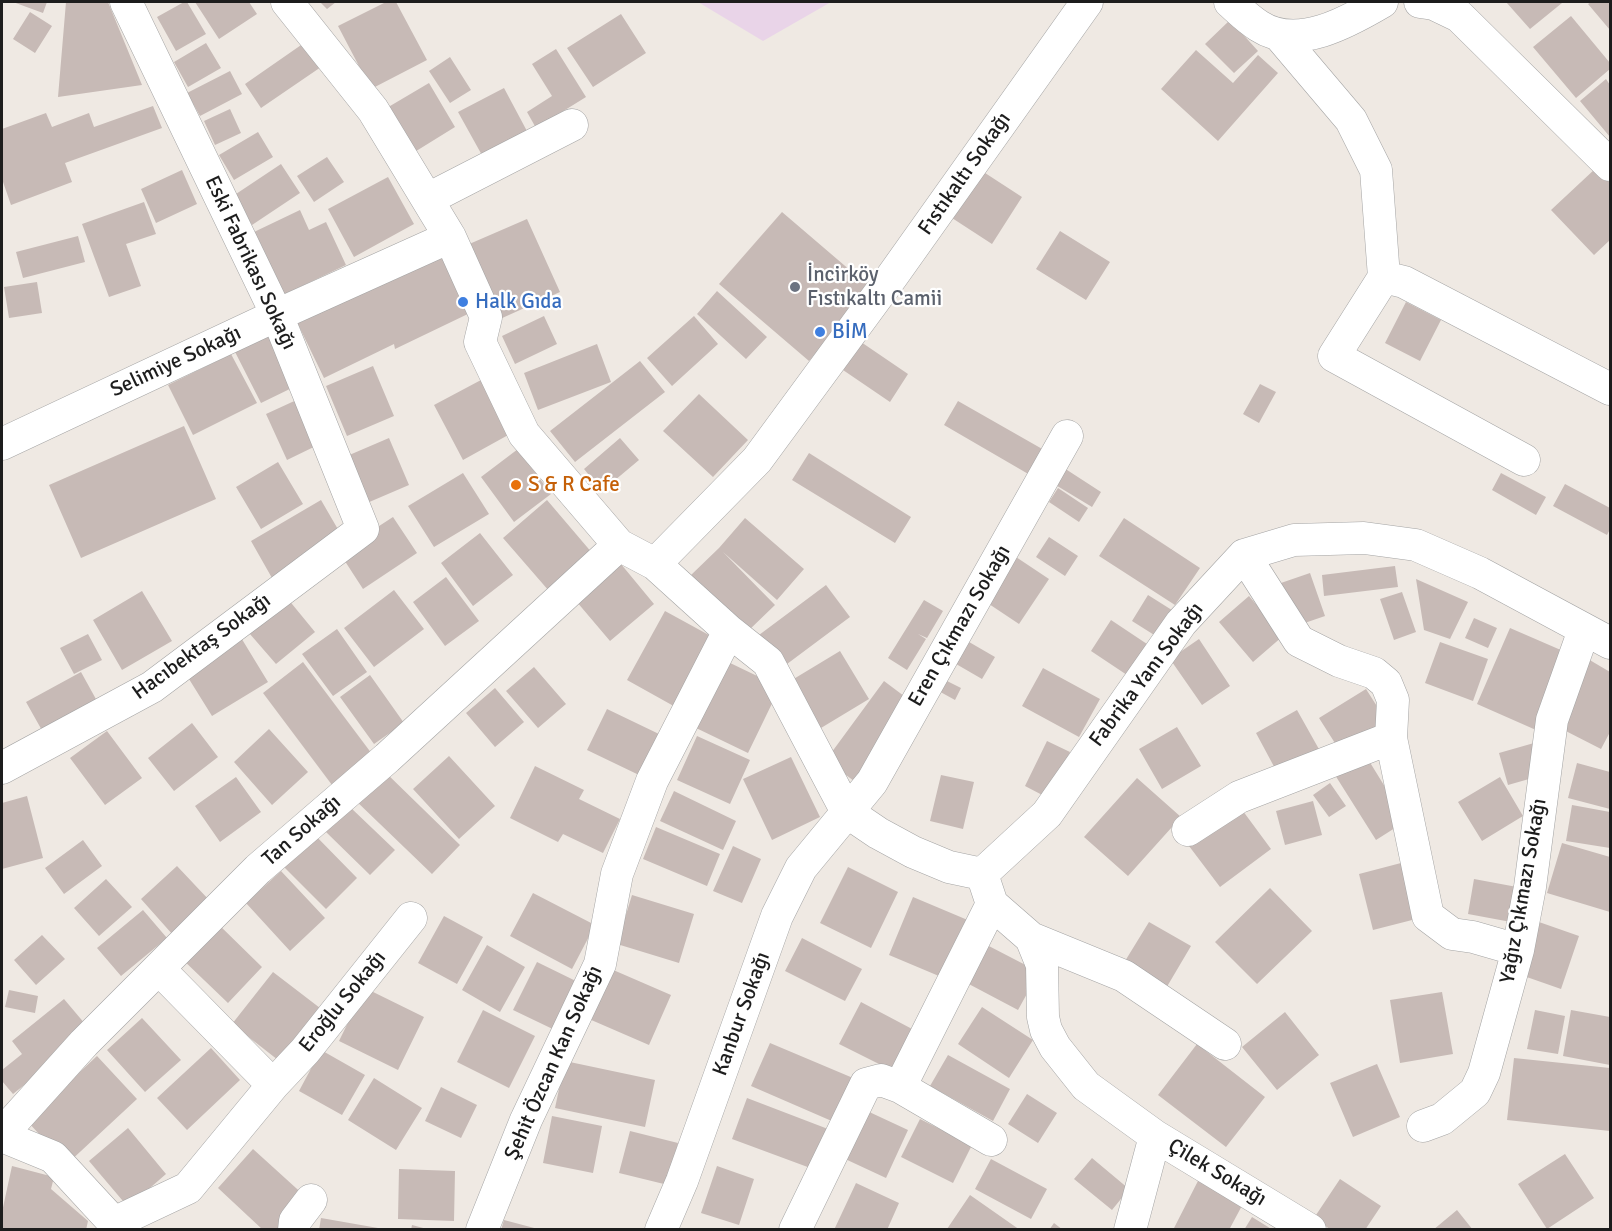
<!DOCTYPE html>
<meta charset="utf-8">
<style>
body{margin:0}
#map{position:relative;width:1612px;height:1231px;overflow:hidden;background:#efe9e3;font-family:Signika,sans-serif}
canvas{display:block}
.frame{position:absolute;inset:0;border:3px solid #1d1d1d;pointer-events:none}
</style>
<div id="map">
<canvas width="1612" height="1231"></canvas>
<div class="frame"></div>
</div>
<script>
const ctx = document.querySelector('canvas').getContext('2d');
ctx.lineJoin = 'round';
function fill(path, color) { ctx.fillStyle = color; ctx.fill(path, 'evenodd'); }
function trace(path, color, width, dash) { ctx.strokeStyle = color; ctx.lineWidth = width; ctx.lineCap = dash ? 'butt' : 'round'; ctx.setLineDash(dash || []); ctx.stroke(path); }
function drawText(font, color, halo, rows, align = 'center') {
  ctx.font = font + ' Signika,sans-serif'; ctx.lineWidth = 4.5; ctx.setLineDash([]); ctx.textBaseline = 'middle'; ctx.strokeStyle = halo; ctx.fillStyle = color; for (const [text, x, y, turn = 0] of rows) {
    ctx.save(); ctx.translate(x, y); ctx.rotate((+turn || 0) * Math.PI / 180); ctx.textAlign = isNaN(turn) ? turn : align; if (halo) ctx.strokeText(text, 0, 0); ctx.fillText(text, 0, 0); ctx.restore();
  }
}
const industrial = new Path2D(`
 M698,2H831L763,41Z`);
const building = new Path2D(`
 M13,2H47L43,13Z
 M66,2H108L142,85L58,97Z
 M184,2H187L206,34L176,51L157,17Z
 M195,2H249L257,14L219,39Z
 M320,2H336L327,9Z
 M386,2H396L427,60L371,89L338,26Z
 M1506,2H1561L1562,3L1530,29Z
 M1591,2H1610V30L1588,4Z
 M30,12L52,26L35,53L13,39Z
 M621,14L646,53L593,87L567,48Z
 M1571,16L1610,63V69L1576,98L1533,47Z
 M1230,20L1258,51L1234,73L1205,44Z
 M206,43L221,68L188,87L174,62Z
 M304,43L321,67L261,108L245,84Z
 M556,49L586,97L536,128L527,112L552,96L532,64Z
 M1196,50L1233,83L1258,55L1278,73L1218,141L1161,89Z
 M450,57L471,90L450,103L429,71Z
 M230,71L242,94L200,116L187,93Z
 M1606,79L1610,85V137L1580,101Z
 M429,83L455,127L413,153L385,109Z
 M504,88L528,133L483,157L458,112Z
 M153,106L162,128L65,163L72,182L11,205L2,179V129L46,113L52,127L89,113L94,127Z
 M230,109L241,133L215,145L204,121Z
 M258,132L273,157L234,180L219,155Z
 M327,157L344,182L314,202L297,176Z
 M281,164L300,193L252,225L233,196Z
 M1596,168L1610,183V240L1594,255L1551,210Z
 M182,170L197,204L156,223L141,189Z
 M982,171L1022,197L992,244L952,218Z
 M388,177L414,224L354,257L328,209Z
 M144,202L156,234L126,244L141,286L109,297L82,224Z
 M300,210L309,230L326,222L346,265L283,295L254,232Z
 M782,212L872,289L809,361L719,284Z
 M527,219L560,292L500,319L467,245Z
 M1060,231L1110,262L1086,300L1036,269Z
 M78,236L85,262L23,278L16,252Z
 M441,248L472,312L395,349L394,344L324,378L295,318Z
 M37,282L42,313L9,318L4,287Z
 M717,291L767,337L746,359L697,314Z
 M1406,302L1441,320L1420,361L1385,343Z
 M544,316L557,344L515,364L502,336Z
 M694,316L718,344L672,386L647,358Z
 M271,327L300,384L261,403L232,346Z
 M861,342L908,374L890,402L843,370Z
 M597,344L611,382L538,410L524,373Z
 M231,354L257,403L193,435L168,385Z
 M640,361L665,392L575,462L550,431Z
 M373,366L394,416L347,436L326,386Z
 M481,380L510,434L463,460L434,405Z
 M1260,384L1276,392L1259,423L1243,414Z
 M699,394L748,440L713,477L663,431Z
 M303,397L324,442L287,460L266,414Z
 M958,401L1044,450L1030,475L944,425Z
 M184,426L216,499L81,558L49,485Z
 M389,438L409,485L367,503L347,456Z
 M620,438L639,460L602,491L584,469Z
 M518,449L551,494L514,522L481,477Z
 M809,453L911,517L895,543L792,480Z
 M278,462L303,504L261,529L236,487Z
 M1064,468L1101,492L1092,507L1054,484Z
 M463,473L489,514L434,547L408,506Z
 M1501,473L1546,497L1536,515L1492,490Z
 M1565,484L1610,508V529L1607,535L1553,506Z
 M1058,488L1088,508L1079,522L1049,502Z
 M321,500L343,538L272,578L251,541Z
 M547,500L593,554L549,591L503,538Z
 M393,517L417,553L363,589L339,552Z
 M745,518L804,569L777,600L723,552L775,605L747,632L691,575L719,548Z
 M1124,518L1200,568L1175,605L1099,556Z
 M480,533L513,575L473,606L441,563Z
 M1049,537L1078,556L1065,576L1036,557Z
 M1013,555L1049,579L1019,624L983,600Z
 M616,558L654,604L610,641L571,595Z
 M1395,566L1398,587L1324,596L1322,575Z
 M1310,573L1325,616L1293,627L1278,584Z
 M446,577L479,621L445,646L413,602Z
 M1416,579L1468,602L1450,639L1424,630Z
 M826,585L850,617L783,667L759,635Z
 M394,590L424,629L374,667L344,628Z
 M142,591L172,641L122,670L93,620Z
 M1402,592L1416,632L1394,640L1380,599Z
 M283,593L315,632L276,664L243,626Z
 M1148,595L1175,612L1159,638L1132,621Z
 M1249,596L1283,636L1253,662L1219,622Z
 M924,600L943,611L927,638L918,634L926,639L907,670L888,658Z
 M665,611L718,640L679,709L627,680Z
 M1474,618L1497,628L1488,648L1465,638Z
 M1111,620L1147,644L1127,675L1091,651Z
 M1510,628L1570,654L1536,730L1477,704Z
 M337,629L367,672L333,696L302,654Z
 M88,634L102,660L74,674L60,648Z
 M957,635L995,657L982,679L944,657Z
 M240,636L268,682L212,716L184,671Z
 M1199,639L1230,686L1202,705L1170,659Z
 M1440,642L1488,659L1473,701L1425,683Z
 M840,651L869,699L816,731L787,683Z
 M1588,659L1610,672V732L1601,749L1556,726Z
 M726,661L780,687L748,753L694,727Z
 M303,662L372,754L332,785L263,693Z
 M534,667L566,704L538,728L506,691Z
 M1043,668L1100,699L1079,737L1022,706Z
 M81,672L102,710L48,741L26,702Z
 M370,675L404,723L374,744L340,697Z
 M941,678L961,688L955,700L935,689Z
 M884,681L912,702L854,781L826,760Z
 M495,688L524,722L495,747L466,713Z
 M1366,689L1387,722L1340,751L1319,718Z
 M607,709L659,734L639,775L587,750Z
 M1297,710L1320,751L1278,774L1256,733Z
 M192,723L218,757L174,791L148,758Z
 M1177,727L1201,766L1162,789L1139,749Z
 M269,729L308,772L272,805L234,762Z
 M107,731L142,778L105,805L70,758Z
 M697,736L750,760L730,804L677,780Z
 M1047,741L1070,752L1048,798L1025,786Z
 M1534,743L1543,775L1508,785L1499,753Z
 M449,756L495,806L459,839L413,789Z
 M1366,756L1406,821L1376,840L1335,775Z
 M791,757L820,817L772,840L743,779Z
 M1577,763L1610,772V809L1568,798Z
 M535,766L584,790L579,799L620,819L603,853L563,834L558,842L510,818Z
 M382,769L460,845L432,874L353,798Z
 M941,775L974,782L963,829L930,821Z
 M236,777L261,812L220,842L195,806Z
 M1500,777L1523,816L1482,841L1458,802Z
 M1137,778L1181,817L1128,876L1084,837Z
 M1330,783L1346,806L1329,817L1313,795Z
 M674,791L736,821L723,850L660,821Z
 M27,796L43,858L2,869V803Z
 M1313,801L1322,835L1285,845L1276,811Z
 M1572,805L1610,812V848L1566,841Z
 M350,807L395,850L370,875L326,832Z
 M1240,807L1271,849L1220,887L1189,846Z
 M656,827L720,854L707,886L643,859Z
 M311,831L357,878L326,909L279,862Z
 M83,840L102,866L64,894L45,868Z
 M1562,843L1610,857V912L1547,893Z
 M733,846L761,859L742,903L713,891Z
 M1401,863L1416,919L1373,930L1359,874Z
 M177,866L210,901L173,935L141,899Z
 M848,867L898,892L871,948L820,923Z
 M281,871L325,918L290,951L246,903Z
 M106,879L132,907L99,936L74,908Z
 M1474,879L1517,887L1511,922L1468,914Z
 M1270,888L1312,931L1257,984L1215,942Z
 M533,893L595,925L572,969L510,936Z
 M632,895L694,914L679,963L617,944Z
 M913,897L970,921L946,979L889,955Z
 M143,910L167,938L121,976L97,948Z
 M444,916L483,937L457,984L418,963Z
 M215,921L262,967L228,1003L180,957Z
 M1149,922L1191,946L1165,990L1122,966Z
 M1539,922L1579,936L1561,989L1521,975Z
 M42,935L65,959L36,985L14,960Z
 M802,938L862,969L845,1001L785,971Z
 M985,944L1039,972L1018,1010L965,982Z
 M487,945L525,967L500,1012L462,990Z
 M537,962L584,985L561,1033L513,1010Z
 M611,969L671,995L649,1045L589,1019Z
 M273,972L320,1008L278,1060L232,1024Z
 M365,988L424,1017L398,1070L339,1041Z
 M9,990L38,996L35,1013L5,1007Z
 M1442,992L1453,1054L1400,1063L1390,1000Z
 M64,999L91,1031L13,1094L2,1081V1070L22,1054L12,1041Z
 M861,1002L914,1030L893,1071L839,1044Z
 M982,1007L1033,1040L1009,1078L958,1044Z
 M483,1010L535,1036L509,1088L457,1062Z
 M1535,1010L1565,1016L1558,1054L1527,1049Z
 M1571,1010L1610,1017V1065L1563,1056Z
 M1285,1012L1319,1055L1277,1090L1242,1047Z
 M142,1018L181,1060L145,1092L107,1050Z
 M770,1043L853,1078L834,1122L751,1086Z
 M1197,1044L1265,1097L1226,1147L1158,1095Z
 M211,1048L240,1080L187,1130L157,1098Z
 M321,1050L365,1075L342,1115L299,1091Z
 M948,1055L1010,1089L993,1121L930,1086Z
 M97,1056L137,1099L67,1164L27,1121Z
 M1514,1058L1610,1068V1131L1507,1120Z
 M565,1061L655,1080L645,1127L555,1108Z
 M1377,1064L1400,1117L1353,1137L1330,1083Z
 M374,1078L422,1108L396,1150L348,1120Z
 M441,1087L477,1105L461,1138L425,1121Z
 M1027,1094L1057,1113L1038,1143L1008,1124Z
 M747,1098L828,1129L813,1169L732,1139Z
 M865,1110L908,1130L886,1178L843,1158Z
 M552,1116L602,1126L593,1173L543,1163Z
 M920,1119L972,1145L953,1183L901,1157Z
 M128,1128L166,1174L128,1207L89,1161Z
 M630,1131L678,1143L668,1185L619,1173Z
 M253,1149L307,1198L279,1230H263L218,1188Z
 M1565,1154L1594,1198L1547,1229L1518,1184Z
 M1092,1158L1129,1189L1112,1210L1074,1179Z
 M991,1159L1047,1189L1031,1219L975,1189Z
 M12,1166L54,1177L51,1189L88,1221L86,1230L2,1229V1212Z
 M717,1166L754,1179L739,1225L701,1213Z
 M399,1169L455,1171L454,1221L398,1219Z
 M1200,1177L1245,1200L1229,1230H1173Z
 M1340,1179L1381,1206L1365,1230H1331L1314,1218Z
 M856,1183L899,1203L887,1230H834Z
 M970,1195L1020,1230L947,1229Z
 M1457,1210L1473,1230H1433Z
 M1252,1217L1273,1230H1244Z
 M321,1218L378,1228V1230H319Z
 M504,1220L538,1229V1230H501Z
 M1054,1223L1063,1230H1049Z
 M412,1225L427,1229V1230H411Z`);
const minor = new Path2D(`
 M287,2L373,110L450,237L486,317L480,342L524,434L619,545L655,564L729,631L768,662L847,812L878,833L913,852L949,867L982,874
 M1230,2C1239,10 1248,19 1259,26C1297,51 1348,22 1382,2
 M1420,2L1434,4L1459,16L1610,165
 M1279,35L1351,120L1376,170L1384,277L1404,282L1610,389
 M428,199L572,125
 M1384,277L1334,356L1524,460
 M2,444L277,315L450,237
 M1244,555L1299,641L1339,661L1374,673L1386,683L1393,700L1391,738L1428,916L1452,934L1473,937L1518,950
 M655,564L757,460L893,275L1087,2
 M2,768L152,687L363,529L277,315L126,2
 M1188,830L1239,797L1391,738
 M982,874L1047,814L1181,623L1244,555L1294,540L1364,538L1416,545L1480,573L1610,643
 M982,874L992,904L1031,938L1042,965L1043,1017L1046,1030L1055,1047L1086,1086L1155,1136L1310,1230
 M1031,938L1124,976L1225,1044
 M159,969L273,1085
 M900,1087L992,904
 M1423,1126L1442,1119L1475,1092L1484,1073L1518,950L1530,887L1552,720L1584,630
 M2,1134L84,1043L258,869L387,758L619,545
 M2,1136L53,1157L114,1223L117,1230
 M114,1223L188,1188L273,1085L305,1051L411,918
 M294,1230L295,1221L311,1200
 M482,1230L526,1120L600,964L617,874L652,781L729,631
 M661,1230L682,1181L777,916L801,868L872,782L1067,436
 M795,1230L866,1084L881,1080L900,1087L991,1140
 M1130,1230L1155,1136`);
const markers = [
 [795,287,6,"#6b7280"],
 [463,302,6,"#3f7fe0"],
 [820,332,6,"#3f7fe0"],
 [516,485,6,"#e8710a"]
];
const streetNames = [
 ["Fıstıkaltı Sokağı",965,174,-55],
 ["Eski Fabrikası Sokağı",250,263,65],
 ["Selimiye Sokağı",176,362,-25],
 ["Eren Çıkmazı Sokağı",960,626,-60],
 ["Hacıbektaş Sokağı",202,647,-36],
 ["Fabrika Yanı Sokağı",1147,675,-53],
 ["Tan Sokağı",302,831,-41],
 ["Yağız Çıkmazı Sokağı",1524,891,-80],
 ["Eroğlu Sokağı",343,1002,-51],
 ["Kanbur Sokağı",742,1014,-70],
 ["Şehit Özcan Kan Sokağı",554,1063,-66],
 ["Çilek Sokağı",1217,1173,31]
];
const worshipNames = [
 ["İncirköy",807,275],
 ["Fıstıkaltı Camii",807,299]
];
const shopNames = [
 ["Halk Gıda",475,302],
 ["BİM",832,332]
];
const foodNames = [
 ["S & R Cafe",528,485]
];
fill(industrial, '#e9d4e8');
fill(building, '#c7bab6');
trace(minor, '#a4a4a4', 33);
trace(minor, '#fff', 32);
for (const [x, y, r, color] of markers) { const dot = new Path2D(); dot.arc(x, y, r, 0, 2 * Math.PI); ctx.fillStyle = color; ctx.fill(dot); trace(dot, '#fff', 2); }
drawText('21px', '#1d1d1d', '#fff', streetNames);
drawText('21px', '#5b616d', '#fff', worshipNames, 'left');
drawText('21px', '#366cbe', '#fff', shopNames, 'left');
drawText('21px', '#c56008', '#fff', foodNames, 'left');
</script>
